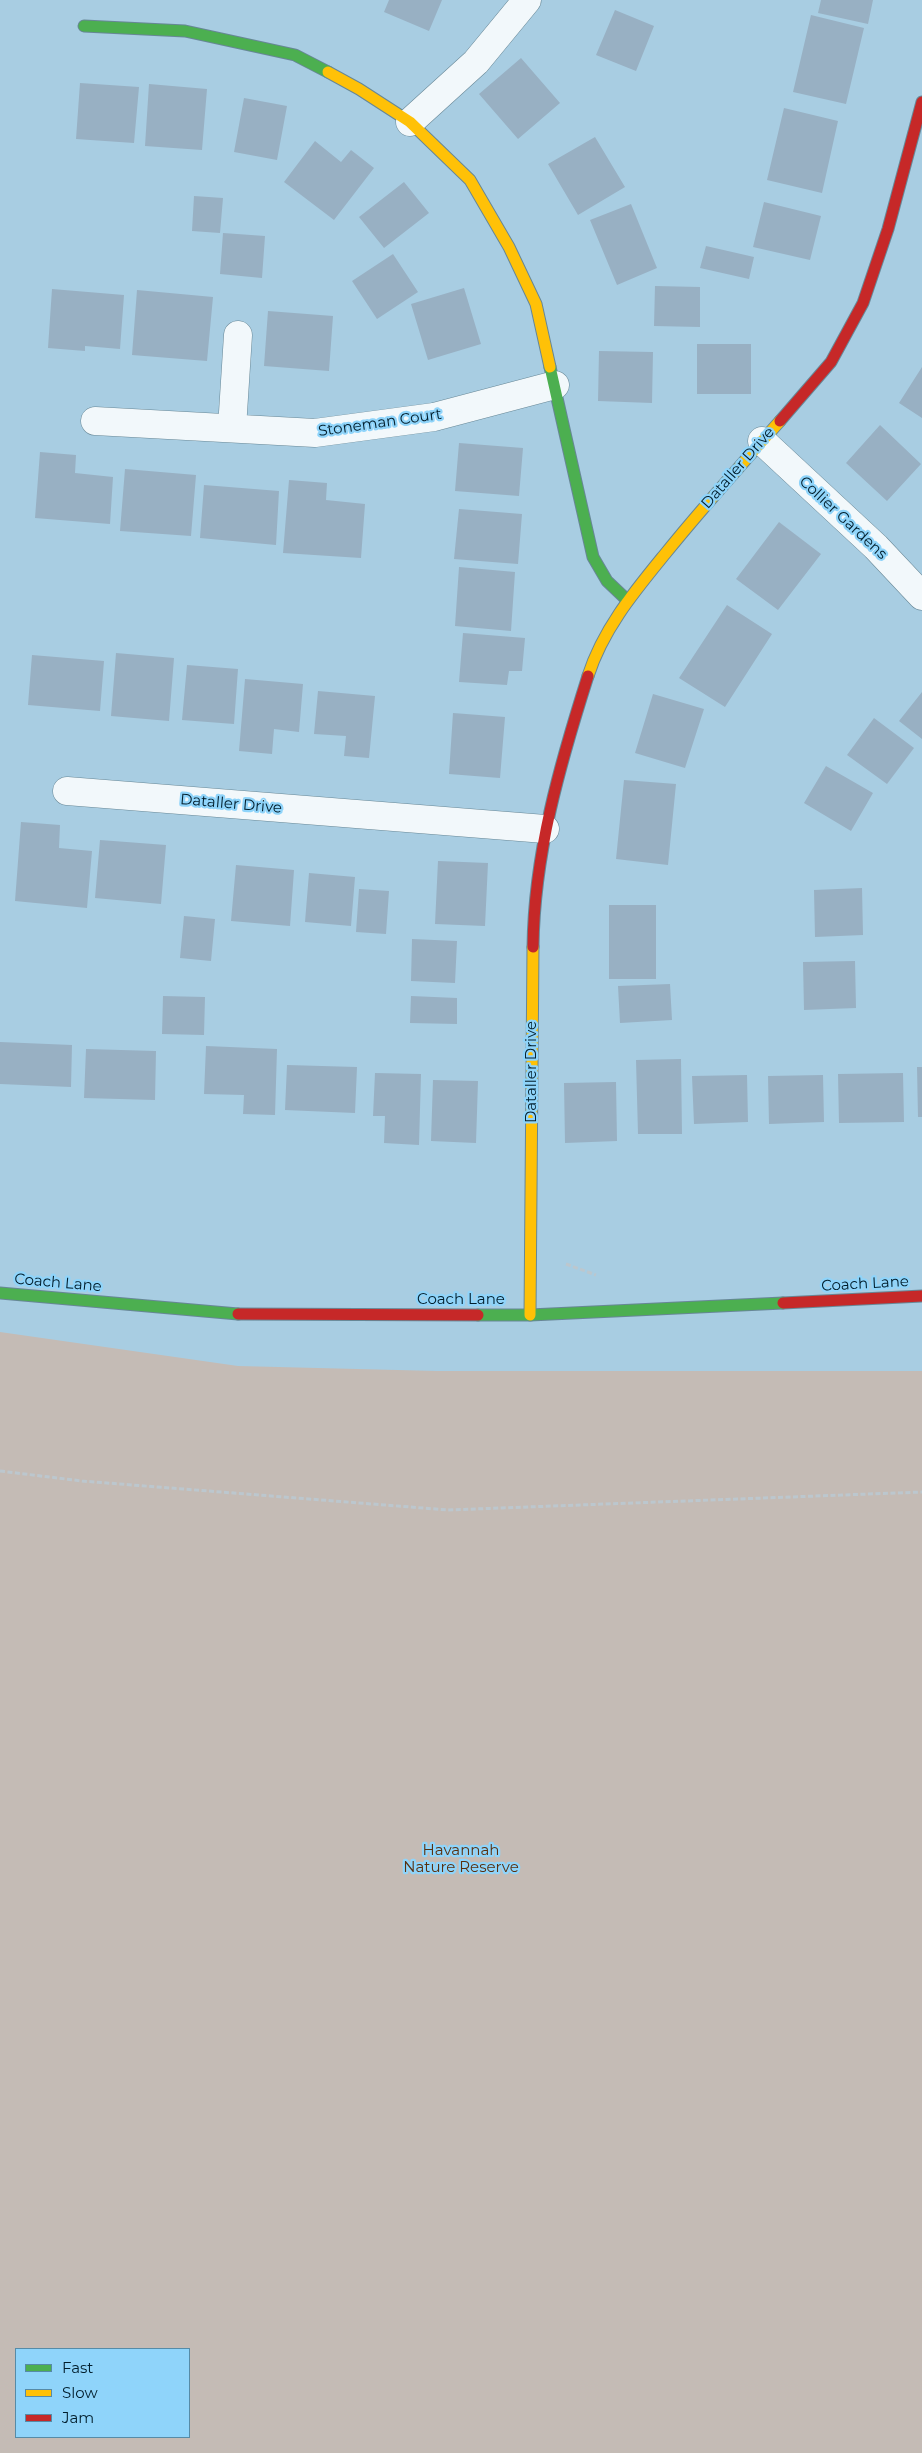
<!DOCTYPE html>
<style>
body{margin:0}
#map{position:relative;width:922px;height:2453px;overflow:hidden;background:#a8cde2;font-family:Montserrat,sans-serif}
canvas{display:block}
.legend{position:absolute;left:15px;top:2348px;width:175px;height:90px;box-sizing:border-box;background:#8fd4fa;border:1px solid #568ba7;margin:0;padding:6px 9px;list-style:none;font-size:15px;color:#011d2b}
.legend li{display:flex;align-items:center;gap:10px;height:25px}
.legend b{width:25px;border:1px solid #568ba7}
</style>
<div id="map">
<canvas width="922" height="2453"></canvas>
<ul class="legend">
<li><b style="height:6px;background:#4caf50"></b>Fast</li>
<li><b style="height:6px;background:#ffc107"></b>Slow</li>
<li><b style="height:6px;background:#c62828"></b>Jam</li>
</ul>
</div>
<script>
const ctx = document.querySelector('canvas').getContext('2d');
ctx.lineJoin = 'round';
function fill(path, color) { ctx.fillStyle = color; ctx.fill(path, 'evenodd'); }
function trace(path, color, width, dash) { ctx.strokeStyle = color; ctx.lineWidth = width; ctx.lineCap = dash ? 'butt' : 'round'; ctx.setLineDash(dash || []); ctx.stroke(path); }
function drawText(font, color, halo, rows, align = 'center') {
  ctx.font = font + ' Montserrat,sans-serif'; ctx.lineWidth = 4.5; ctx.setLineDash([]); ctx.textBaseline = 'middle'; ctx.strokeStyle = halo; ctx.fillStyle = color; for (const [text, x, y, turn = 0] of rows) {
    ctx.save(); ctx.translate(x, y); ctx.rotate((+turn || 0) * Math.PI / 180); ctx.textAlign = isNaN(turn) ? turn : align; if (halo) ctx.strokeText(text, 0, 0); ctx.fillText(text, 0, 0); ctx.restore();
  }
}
const green = new Path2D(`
 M0,1332L238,1366L437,1371H922V2453H0ZM16,2349H189V2437H16Z`);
const building = new Path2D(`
 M389,0H442L429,31L384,12Z
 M821,0H873L868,24L818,13Z
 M615,10L654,26L636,71L596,55Z
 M811,15L864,28L846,104L793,92Z
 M521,58L560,103L518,139L479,94Z
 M80,83L139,87L134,143L76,139Z
 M149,84L207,89L202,150L145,146Z
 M244,98L287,106L277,160L234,152Z
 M784,108L838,121L822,193L767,180Z
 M595,137L625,187L578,215L548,164Z
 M315,141L341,162L351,150L374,168L334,220L284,182Z
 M404,182L429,213L384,248L359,217Z
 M194,196L223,198L220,233L192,231Z
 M764,202L821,216L810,260L753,247Z
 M631,204L657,268L617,285L590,220Z
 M223,233L265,236L262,278L220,274Z
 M706,246L754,257L749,279L700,268Z
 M393,254L418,292L377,319L352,281Z
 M655,286L700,287V327L654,326Z
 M464,288L481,344L428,360L411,304Z
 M52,289L124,295L120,349L85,346V351L48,348Z
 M137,290L213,297L207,361L132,355Z
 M268,311L333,316L329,371L264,366Z
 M697,344H751V394H697Z
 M599,351L653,352L652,403L598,401Z
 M922,367V418L899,403Z
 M880,425L921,464L887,501L846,463Z
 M459,443L523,448L519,496L455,491Z
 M40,452L76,455L75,473L113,477L110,524L35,518Z
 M125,469L196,475L191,536L120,531Z
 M289,480L327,483L326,500L365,504L361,558L283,553Z
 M204,485L279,491L276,545L200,538Z
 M459,509L522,514L518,564L454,559Z
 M779,522L821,554L778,610L736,579Z
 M459,567L515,572L511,631L455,626Z
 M727,605L772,634L725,707L679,678Z
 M463,633L525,638L522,671H509L507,685L459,682Z
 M116,653L174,658L169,721L111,716Z
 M32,655L104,661L100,711L28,705Z
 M187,665L238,669L234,724L182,720Z
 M245,679L303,684L299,732L274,729L272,754L239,751Z
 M318,691L375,696L369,758L344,756L346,736L314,734Z
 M922,692V739L899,721Z
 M653,694L704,709L685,768L635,753Z
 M453,713L505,717L500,778L449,774Z
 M874,718L914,748L887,784L847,755Z
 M826,766L873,793L851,831L804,803Z
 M624,780L676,784L668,865L616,859Z
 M21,822L60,825L59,848L92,851L87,908L15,901Z
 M100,840L166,845L161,904L95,898Z
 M438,861L488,863L485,926L435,924Z
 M236,865L294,870L290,926L231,921Z
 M309,873L355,877L351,926L305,922Z
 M862,888L863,935L815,937L814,890Z
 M359,889L389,891L386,934L356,932Z
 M609,905H656V979H609Z
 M184,916L215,919L211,961L180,958Z
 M412,939L457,941L455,983L411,981Z
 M855,961L856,1008L804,1010L803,962Z
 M670,984L672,1020L620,1023L618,986Z
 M163,996L205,997L204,1035L162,1034Z
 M411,996L457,998V1024L410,1023Z
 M0,1042L72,1045L71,1087L0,1084Z
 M206,1046L277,1049L275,1115L243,1114L244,1095L204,1094Z
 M86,1049L156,1051L155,1100L84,1098Z
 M681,1059L682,1134H638L636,1060Z
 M287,1065L357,1067L355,1113L285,1110Z
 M917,1067H922V1117H918Z
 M375,1073L421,1074L419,1145L384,1143L385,1116H373Z
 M903,1073L904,1122L839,1123L838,1074Z
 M747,1075L748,1122L694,1124L692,1076Z
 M823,1075L824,1122L769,1124L768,1076Z
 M433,1080L478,1081L476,1143L431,1141Z
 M616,1082L617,1141L565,1143L564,1083Z`);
const path = new Path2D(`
 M566,1264L596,1275
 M0,1471L82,1481L448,1510L922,1492`);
const street = new Path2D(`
 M410,122L476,62L527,0
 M95,421L315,433L434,417L555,385
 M232,428L238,335
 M762,441L876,547L922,596
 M67,791L545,829`);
const fast = new Path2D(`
 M84,26L185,31L295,55L328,72
 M550,367L593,557L607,581L627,600
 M0,1293L238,1314
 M478,1315H530L783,1303`);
const slow = new Path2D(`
 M328,72L359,89L410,122L470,180L509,247L536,304L550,367
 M588,676C603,629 634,592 665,554C702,508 741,465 780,421
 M530,1315L533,947`);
const jam = new Path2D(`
 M780,421L831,362L863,303L888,229L922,102
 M533,947C534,854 560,764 588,676
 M783,1303L922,1296
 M238,1314L478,1315`);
const streetNames = [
 ["Stoneman Court",380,423,-8],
 ["Dataller Drive",738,468,-49],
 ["Collier Gardens",843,518,43],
 ["Dataller Drive",231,804,5],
 ["Dataller Drive",532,1072,-90],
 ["Coach Lane",58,1283,5],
 ["Coach Lane",865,1284,-3],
 ["Coach Lane",461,1300]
];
const parkNames = [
 ["Havannah",461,1851],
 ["Nature Reserve",461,1868]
];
fill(green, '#c4bbb5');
fill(building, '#98b0c3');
trace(street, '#678796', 29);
trace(fast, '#678796', 13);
trace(slow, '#678796', 13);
trace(jam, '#678796', 13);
trace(path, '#bcc7ce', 3, [5, 2.5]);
trace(street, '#f2f8fb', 28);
trace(fast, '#4caf50', 11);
trace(slow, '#ffc107', 11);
trace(jam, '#c62828', 11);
drawText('15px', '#011d2b', '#8fd4fa', streetNames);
drawText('15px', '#5a2f0e', '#8fd4fa', parkNames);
</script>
